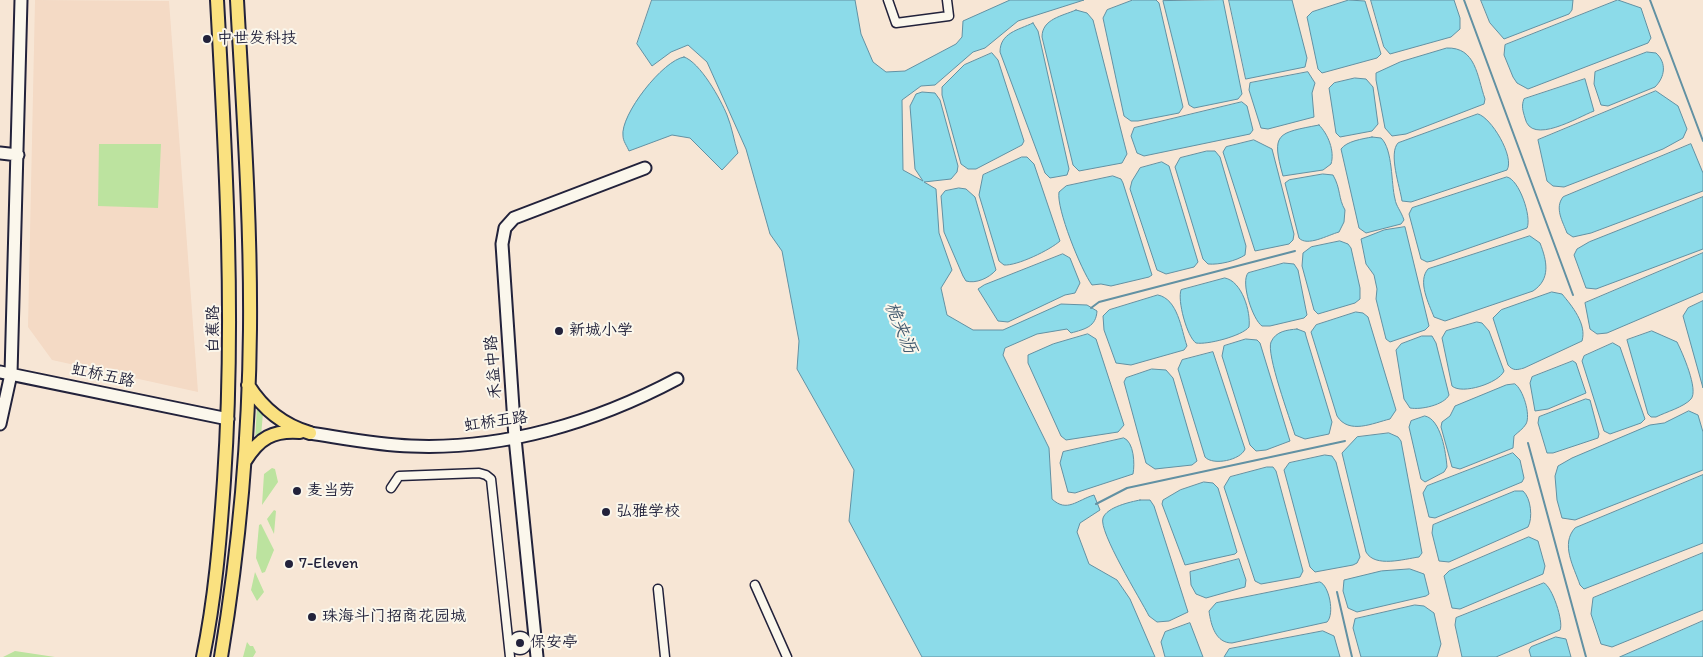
<!DOCTYPE html>
<meta charset="utf-8">
<style>
body{margin:0}
canvas{display:block;background:#f7e6d5}
</style>
<canvas width="1703" height="657"></canvas>
<script>
const ctx = document.querySelector('canvas').getContext('2d');
ctx.lineJoin = 'round';
function fill(path, color) { ctx.fillStyle = color; ctx.fill(path, 'evenodd'); }
function trace(path, color, width, dash) { ctx.strokeStyle = color; ctx.lineWidth = width; ctx.lineCap = dash ? 'butt' : 'round'; ctx.setLineDash(dash || []); ctx.stroke(path); }
function drawText(font, color, halo, rows, align = 'center') {
  ctx.font = font + ' Itim,"LXGW WenKai TC",sans-serif'; ctx.lineWidth = 4; ctx.setLineDash([]); ctx.textBaseline = 'middle'; ctx.strokeStyle = halo; ctx.fillStyle = color; for (const [text, x, y, turn = 0] of rows) {
    ctx.save(); ctx.translate(x, y); ctx.rotate((+turn || 0) * Math.PI / 180); ctx.textAlign = isNaN(turn) ? turn : align; if (halo) ctx.strokeText(text, 0, 0); ctx.fillText(text, 0, 0); ctx.restore();
  }
}
const built = new Path2D(`
 M35,0L169,1L198,392L52,360L28,327Z`);
const green = new Path2D(`
 M99,144H161L158,208L98,206Z
 M257,406L263,413L261,436L255,441Z
 M272,468L275,469L278,482L262,505L264,474Z
 M274,510L276,511L274,534L267,519Z
 M261,524L274,550L265,572L262,573L256,558L259,525Z
 M255,572L264,592L257,601L251,590Z
 M247,642L250,646H253L256,652L253,657H243Z
 M15,651L55,657H3Z`);
const water = new Path2D(`
 M652,0H855L861,34L873,62L886,72L905,71L956,44L962,37L963,21L1010,0H1084L1018,21L985,48L973,52L935,85L921,86L902,100L903,170L923,181L915,169L910,106L916,94L922,92L935,93L940,100L958,166L957,172L951,179L924,182L936,189L939,233L952,270L941,288L947,315L973,330H1003L1061,304L1087,305L1097,311C1096,327 1085,329 1071,333L1067,329L1037,334L1005,348L1003,355L1049,448L1052,499C1067,513 1077,500 1094,495L1100,510L1080,523L1077,532L1089,564L1117,580L1130,599L1155,657H922L849,521L854,470L797,369L799,341L782,251L770,234L746,149L707,62L688,45L671,52L652,66L637,44Z
 M1133,0H1156L1159,3L1183,107L1179,113L1138,121H1131L1124,116L1103,18L1107,10Z
 M1223,0L1242,94L1238,99L1194,108L1189,105L1163,1Z
 M1229,0H1292L1307,58L1305,67L1246,79Z
 M1349,0L1365,1L1381,54L1377,58L1322,73L1318,69L1307,17L1312,12Z
 M1371,0H1454L1460,18V29L1451,37L1390,54L1384,47Z
 M1481,0H1573L1572,10L1569,14L1504,39L1490,23Z
 M1618,0L1641,8L1651,38L1648,43L1528,89L1517,83L1513,77L1504,55L1505,45Z
 M1076,10L1087,13L1093,20L1127,154L1122,163L1079,171L1073,165L1042,37C1042,19 1062,16 1076,10Z
 M1033,23L1038,31L1069,169L1067,175L1050,178L1045,173L1000,52C1000,33 1018,30 1033,23Z
 M1447,48C1476,47 1477,76 1485,99L1484,104L1406,134L1392,136L1385,128L1376,80V73L1400,62Z
 M1647,52L1656,53C1667,63 1665,77 1655,87L1608,106L1601,105L1594,84L1595,72Z
 M992,53L998,60L1024,141L1022,145L976,169H968L961,164L942,95V87L964,65Z
 M684,57C700,62 721,100 727,115C732,127 734,141 738,153L722,170L690,138L672,135L629,151C627,146 623,141 623,136C620,115 663,60 684,57Z
 M1308,72L1315,83L1312,93L1314,117L1268,129L1261,128L1249,90L1250,83Z
 M1355,78L1366,79L1373,87L1378,124L1372,131L1340,137L1336,133L1329,88L1334,83Z
 M1585,79L1594,111C1578,117 1531,146 1525,118C1523,111 1521,106 1524,99Z
 M1656,91L1678,106L1687,129L1683,138L1663,149L1564,187L1553,186L1547,181L1538,140Z
 M1242,102L1247,106L1253,130L1250,134L1144,156L1137,153L1131,136L1134,128Z
 M1478,114C1491,117 1515,157 1507,170L1411,202L1402,201C1400,187 1388,153 1398,143Z
 M1319,125C1328,134 1335,151 1331,164L1323,170L1283,176C1271,133 1277,133 1319,125Z
 M1372,137L1381,138C1393,149 1391,184 1395,199C1396,206 1401,211 1404,220L1401,224L1366,233L1359,228L1341,149C1347,141 1362,139 1372,137Z
 M1254,140L1272,149L1294,234L1293,240L1289,244L1255,251L1223,152L1226,147Z
 M1691,144L1703,173V191L1591,233L1573,237L1567,233C1563,222 1554,208 1563,197Z
 M1207,151H1215L1220,157L1246,246L1245,255C1236,261 1219,265 1208,264L1203,259L1175,167L1180,158Z
 M1022,157H1027L1034,164L1060,241C1050,250 1017,266 1004,265L999,261L979,195L983,175Z
 M1162,162L1169,166L1198,262L1194,267L1166,274L1157,270L1130,189L1132,181L1140,168Z
 M1323,174L1333,175C1341,189 1338,198 1345,210L1344,222L1339,232C1328,235 1307,247 1299,238L1285,183L1289,180Z
 M1113,176L1121,179L1123,183L1152,275L1149,277L1111,286L1101,284L1092,285C1081,270 1056,208 1059,192L1066,186Z
 M1507,177C1519,179 1532,217 1527,228L1432,261L1427,262L1421,259L1409,214L1412,208Z
 M959,188L966,189L975,197L996,270C989,278 976,284 966,281L963,276L944,232L941,196L945,191Z
 M1703,197V249L1596,289L1586,288L1574,255L1577,249L1589,242Z
 M1405,227L1429,326L1425,330L1390,342L1386,339L1376,299L1377,289L1374,275L1366,264L1361,239L1384,230Z
 M1530,236L1540,243C1547,261 1551,279 1533,291L1445,321L1434,317C1429,304 1417,281 1428,269Z
 M1340,241L1348,244L1351,248L1360,288V299L1355,303L1318,314L1314,310L1302,266L1303,253L1311,247Z
 M1703,253V292L1607,333L1597,334L1590,329L1585,303Z
 M1063,254L1070,258L1080,283L1075,293L1065,295L1008,322L998,321L978,289L984,285Z
 M1284,263L1294,264L1298,270L1307,315L1304,318L1270,326H1262C1253,320 1240,282 1248,273Z
 M1225,278C1242,281 1251,312 1249,327C1242,336 1207,345 1196,343C1187,337 1177,300 1181,290Z
 M1552,292L1562,294C1572,306 1587,324 1582,341L1524,368C1517,370 1513,371 1508,365L1493,318L1501,310Z
 M1158,295C1178,299 1181,329 1187,346L1184,350L1131,365L1116,363L1104,330L1103,316L1109,310Z
 M1703,301V388L1683,316L1688,308Z
 M1356,312L1363,313L1368,317L1396,410L1390,419C1373,423 1349,435 1337,416L1311,332L1316,325Z
 M1477,322L1482,323L1489,331L1504,371C1499,383 1462,395 1452,386L1442,338L1446,331Z
 M1297,329L1305,332L1306,336L1332,422L1329,434L1305,439L1295,435C1290,419 1266,354 1271,342C1276,331 1287,330 1297,329Z
 M1652,331L1677,342C1682,352 1699,390 1691,399C1684,407 1666,412 1656,417H1651L1648,414L1627,340Z
 M1088,334L1096,339L1124,425L1118,432L1066,440L1061,436L1028,363V355L1053,344Z
 M1422,336H1432L1436,343L1449,395C1444,405 1421,410 1410,408L1404,399L1396,350L1401,344Z
 M1246,339L1257,340L1260,343L1290,441L1266,450L1256,451L1250,445L1222,356L1224,346Z
 M1613,343L1620,347L1645,419L1641,423L1610,434L1604,431L1582,361L1584,356Z
 M1213,352L1245,449C1241,460 1213,466 1205,457L1178,369L1182,360Z
 M1573,361L1576,363L1586,393L1548,409L1535,411L1530,383L1532,377Z
 M1152,369L1166,370L1173,378L1197,461L1192,465L1155,469L1146,463L1124,382L1126,378Z
 M1515,384C1523,389 1531,415 1526,424C1523,429 1518,432 1514,436L1513,448L1460,469L1452,467L1441,427L1442,422L1450,416L1455,406L1506,385Z
 M1586,399L1590,400L1599,434L1598,438L1553,453H1547L1538,423L1539,417Z
 M1689,411L1698,415L1703,432V470L1575,520L1562,518L1557,500L1555,476L1558,466L1572,458L1650,425L1664,423Z
 M1425,416C1441,419 1446,453 1447,467L1444,472L1425,482L1421,479L1409,427L1411,421Z
 M1389,433L1398,437L1401,441L1422,553L1419,557C1404,559 1375,568 1366,552L1342,453L1357,437Z
 M1124,438C1134,442 1135,464 1133,474L1075,493L1068,492L1060,463L1063,452Z
 M1513,453L1520,460L1524,478L1522,482L1435,518L1429,517L1423,493L1427,486Z
 M1325,455L1332,456L1336,462L1360,557L1357,563L1353,565L1315,572L1310,567L1284,470L1289,463Z
 M1267,467H1273L1276,471L1303,571L1300,577L1261,584L1255,581L1224,487L1230,477Z
 M1703,475V543L1584,589L1580,585C1574,567 1560,544 1575,528Z
 M1204,482L1213,483L1218,488L1237,552L1235,554L1185,565L1162,504L1163,500L1180,490Z
 M1515,491H1523C1531,498 1533,518 1528,527L1449,562L1439,561L1432,533L1433,525Z
 M1140,500H1150L1154,506L1188,612L1169,621L1157,622L1149,616C1141,600 1098,531 1103,518C1107,507 1130,502 1140,500Z
 M1529,537L1538,541L1545,566L1543,574L1460,609L1452,608L1444,576L1449,571Z
 M1703,553V610L1612,647L1601,644L1591,614L1593,598Z
 M1239,559L1246,580L1245,587L1206,598L1196,594L1191,585L1190,572Z
 M1410,569L1424,574L1429,594L1426,596L1357,612L1348,608L1343,591L1344,580L1381,571Z
 M1320,582C1329,585 1335,614 1327,622L1232,643C1216,643 1211,626 1209,611L1216,603Z
 M1544,583C1552,586 1564,622 1560,630L1496,657H1462L1455,625L1456,618Z
 M1415,605L1424,606L1434,613L1441,644L1437,657H1361L1353,628L1355,619Z
 M1703,621V657H1620Z
 M1190,623L1203,657H1165L1161,642L1165,632Z
 M1323,631L1334,636L1340,657H1224L1229,649Z
 M1556,637L1566,639L1571,657H1531L1529,650L1531,647Z`);
const stream = new Path2D(`
 M1464,0L1573,295
 M1650,0L1703,141
 M1091,308L1099,302L1295,251
 M1528,443L1586,657
 M1096,504L1127,488L1345,441
 M1337,592L1352,657`);
const street = new Path2D(`
 M888,0L896,23L949,16L947,0
 M391,488L399,476L479,473L486,475L491,479L510,657
 M755,585L787,657
 M658,589L665,657
 M513 643a7 7 0 1 1 14 0a7 7 0 1 1-14 0Z`);
const secondary = new Path2D(`
 M0,153L18,155
 M0,372L228,419
 M0,424L11,374L21,0
 M310,433C343,438 377,445 411,446C504,450 596,422 677,379
 M537,657L515,438L502,244L505,228L514,218L645,168`);
const primary = new Path2D(`
 M248,385C263,409 282,425 310,433
 M245,461C259,438 273,430 300,432
 M203,657C215,599 220,539 224,480C235,320 226,160 217,0
 M221,657C239,549 249,438 250,329C251,219 243,109 237,0`);
const markers = [
 [207,39,5,"#22223b"],
 [559,331,5,"#22223b"],
 [297,491,5,"#22223b"],
 [606,512,5,"#22223b"],
 [289,564,5,"#22223b"],
 [312,617,5,"#22223b"],
 [520,643,5,"#22223b"]
];
const poiNames = [
 ["中世发科技",217,39],
 ["新城小学",569,331],
 ["麦当劳",307,491],
 ["弘雅学校",616,512],
 ["7-Eleven",299,564],
 ["珠海斗门招商花园城",322,617],
 ["保安亭",530,643]
];
const streetNames = [
 ["白蕉路",214,329,-90],
 ["禾益中路",494,367,-94],
 ["虹桥五路",103,376,12],
 ["虹桥五路",496,422,-8]
];
const waterNames = [
 ["桅夹沥",900,328,67]
];
fill(built, '#f4dac5');
fill(green, '#bce39f');
fill(water, '#8cdbe9');
trace(water, '#6291a3', 1);
trace(stream, '#6291a3', 2);
trace(street, '#22223b', 11);
trace(secondary, '#22223b', 15);
trace(primary, '#22223b', 16);
trace(street, '#fbf7ec', 8);
trace(secondary, '#fbf7ec', 11);
trace(primary, '#fae180', 12);
for (const [x, y, r, color] of markers) { const dot = new Path2D(); dot.arc(x, y, r, 0, 2 * Math.PI); ctx.fillStyle = color; ctx.fill(dot); trace(dot, '#fbf7ec', 2); }
drawText('16px', '#22223b', '#fbf7ec', poiNames, 'left');
drawText('16px', '#22223b', '#fbf7ec', streetNames);
drawText('italic 18px', '#425a6f', '#fbf7ec', waterNames);
</script>
